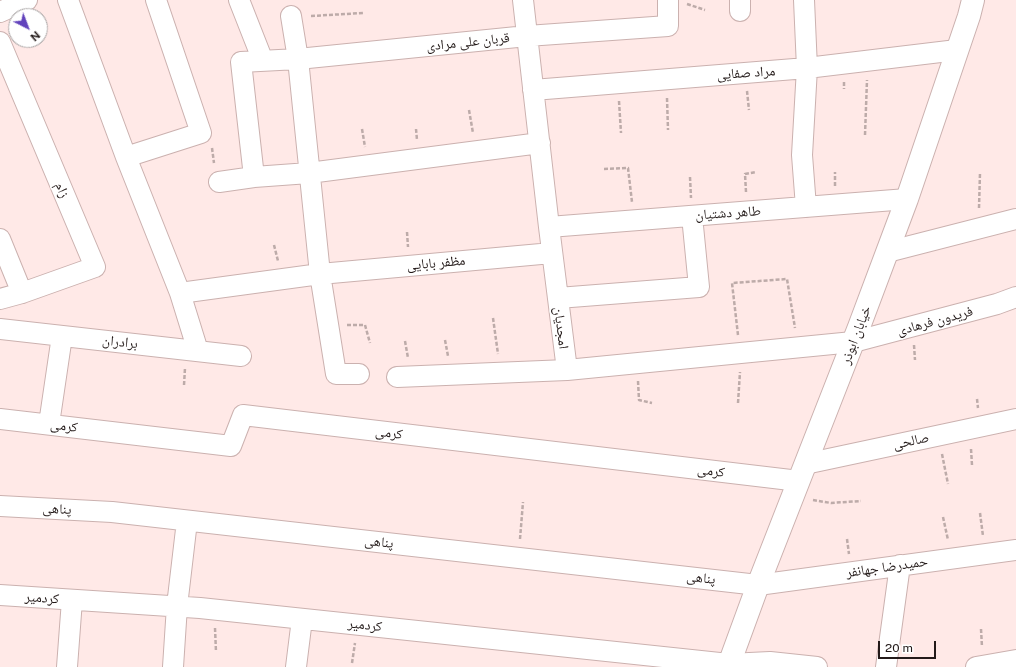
<!DOCTYPE html>
<meta charset="utf-8">
<style>
body{margin:0}
#map{position:relative;width:1016px;height:667px;overflow:hidden;background:#ffe9e7;font-family:"Public Sans",sans-serif}
canvas{display:block}
.north{position:absolute;left:8px;top:8px;width:40px;height:40px;box-sizing:border-box;background:#fff;border:1px solid #a7a3a3;border-radius:50%;rotate:138deg;font-size:11px;font-weight:700;line-height:16px;text-align:center;color:#231a19}
.north::after{content:'';display:block;margin:auto;width:14px;height:18px;background:#6243bc;clip-path:polygon(50% 0,100% 100%,50% 72%,0 100%)}
.scale{position:absolute;left:878px;top:641px;width:58px;height:18px;box-sizing:border-box;border:2px solid #231a19;border-top:0;padding-left:5px;font-size:12px;line-height:14px;white-space:nowrap;color:#231a19;-webkit-text-stroke:3px #fff;paint-order:stroke}
</style>
<div id="map">
<canvas width="1016" height="667"></canvas>
<div class="north">N</div>
<div class="scale">20 m</div>
</div>
<script>
const ctx = document.querySelector('canvas').getContext('2d');
ctx.lineJoin = 'round';
function trace(path, color, width, dash) { ctx.strokeStyle = color; ctx.lineWidth = width; ctx.lineCap = dash ? 'butt' : 'round'; ctx.setLineDash(dash || []); ctx.stroke(path); }
function drawText(font, color, halo, rows, align = 'center') {
  ctx.font = font + ' "Public Sans","Noto Naskh Arabic",sans-serif'; ctx.lineWidth = 3; ctx.setLineDash([]); ctx.textBaseline = 'middle'; ctx.strokeStyle = halo; ctx.fillStyle = color; for (const [text, x, y, turn = 0] of rows) {
    ctx.save(); ctx.translate(x, y); ctx.rotate((+turn || 0) * Math.PI / 180); ctx.textAlign = isNaN(turn) ? turn : align; if (halo) ctx.strokeText(text, 0, 0); ctx.fillText(text, 0, 0); ctx.restore();
  }
}
const path = new Path2D(`
 M687,4L705,10
 M311,16L363,13
 M844,82V89
 M747,91L749,110
 M667,98L668,130
 M619,101L621,133
 M469,110L473,133
 M362,129L365,147
 M416,129L417,140
 M865,135L867,80
 M212,148L214,163
 M604,169L628,168L632,202
 M690,177L691,198
 M835,186V172
 M746,192L745,174L756,172
 M979,208L980,173
 M407,232L408,247
 M274,245L278,261
 M493,318L498,354
 M347,325H365L370,343
 M738,335L732,283L787,279L795,328
 M445,340L448,356
 M405,341L408,358
 M914,345L915,360
 M638,381L639,400L652,403
 M184,385L185,368
 M977,399L978,408
 M738,403L740,372
 M971,449L972,465
 M942,454L948,484
 M813,500L831,503L861,501
 M980,513L983,536
 M943,517L948,540
 M520,539L523,502
 M847,539L849,554
 M215,628L216,652
 M981,629L982,647
 M352,663L355,643`);
const minor = new Path2D(`
 M68,0L126,157L180,293L198,351
 M239,0L263,61
 M523,0L549,227L567,370L853,342L997,304L1016,297
 M740,0V11
 M804,0L807,68L802,155L806,207
 M0,12L27,0
 M291,16L298,59L320,274L336,374H359
 M0,42L95,267L22,293L0,299
 M533,90L807,68L957,50
 M126,157L201,133L156,0
 M254,177L241,62L298,59L527,36L668,26V0
 M219,182L254,177L309,173L540,143
 M549,227L907,199
 M0,239L22,293
 M887,252L1016,219
 M180,293L320,274L552,253
 M558,298L699,287L692,216
 M0,329L241,356
 M397,377L567,370
 M0,419L231,446L243,415L799,481
 M49,424L62,336
 M805,464L1016,419
 M0,506L112,512L758,585L1016,550
 M0,595L200,608L729,664L770,662L817,667
 M67,667L72,600
 M173,667L177,606L187,521
 M296,667L302,619
 M886,667L900,565
 M976,667L1016,660`);
const tertiary = new Path2D(`
 M728,667L758,585L859,327L907,199L969,16L973,0`);
const streetNames = [
 ["قربان علی مرادی",468,42,-6],
 ["مراد صفایی",746,73,-4],
 ["زام",62,190,67],
 ["طاهر دشتیان",728,213,-4],
 ["مظفر بابایی",436,263,-5],
 ["فریدون فرهادی",935,321,-15],
 ["امجدیان",561,328,83],
 ["خیابان ابوذر",856,335,-69],
 ["برادران",120,342,6],
 ["کرمی",64,426,7],
 ["کرمی",389,433,7],
 ["صالحی",911,441,-12],
 ["کرمی",711,471,7],
 ["پناهی",57,509,3],
 ["پناهی",379,542,6],
 ["حمیدرضا جهانفر",887,567,-8],
 ["پناهی",701,578,6],
 ["کردمیر",42,598,4],
 ["کردمیر",365,625,6]
];
trace(minor, '#cbb1af', 22);
trace(tertiary, '#cbb1af', 24);
trace(path, '#bdaba9', 2.5, [4, 2]);
trace(minor, '#fff', 20);
trace(tertiary, '#fff', 22);
drawText('14px', '#231a19', '#fff', streetNames);
</script>
